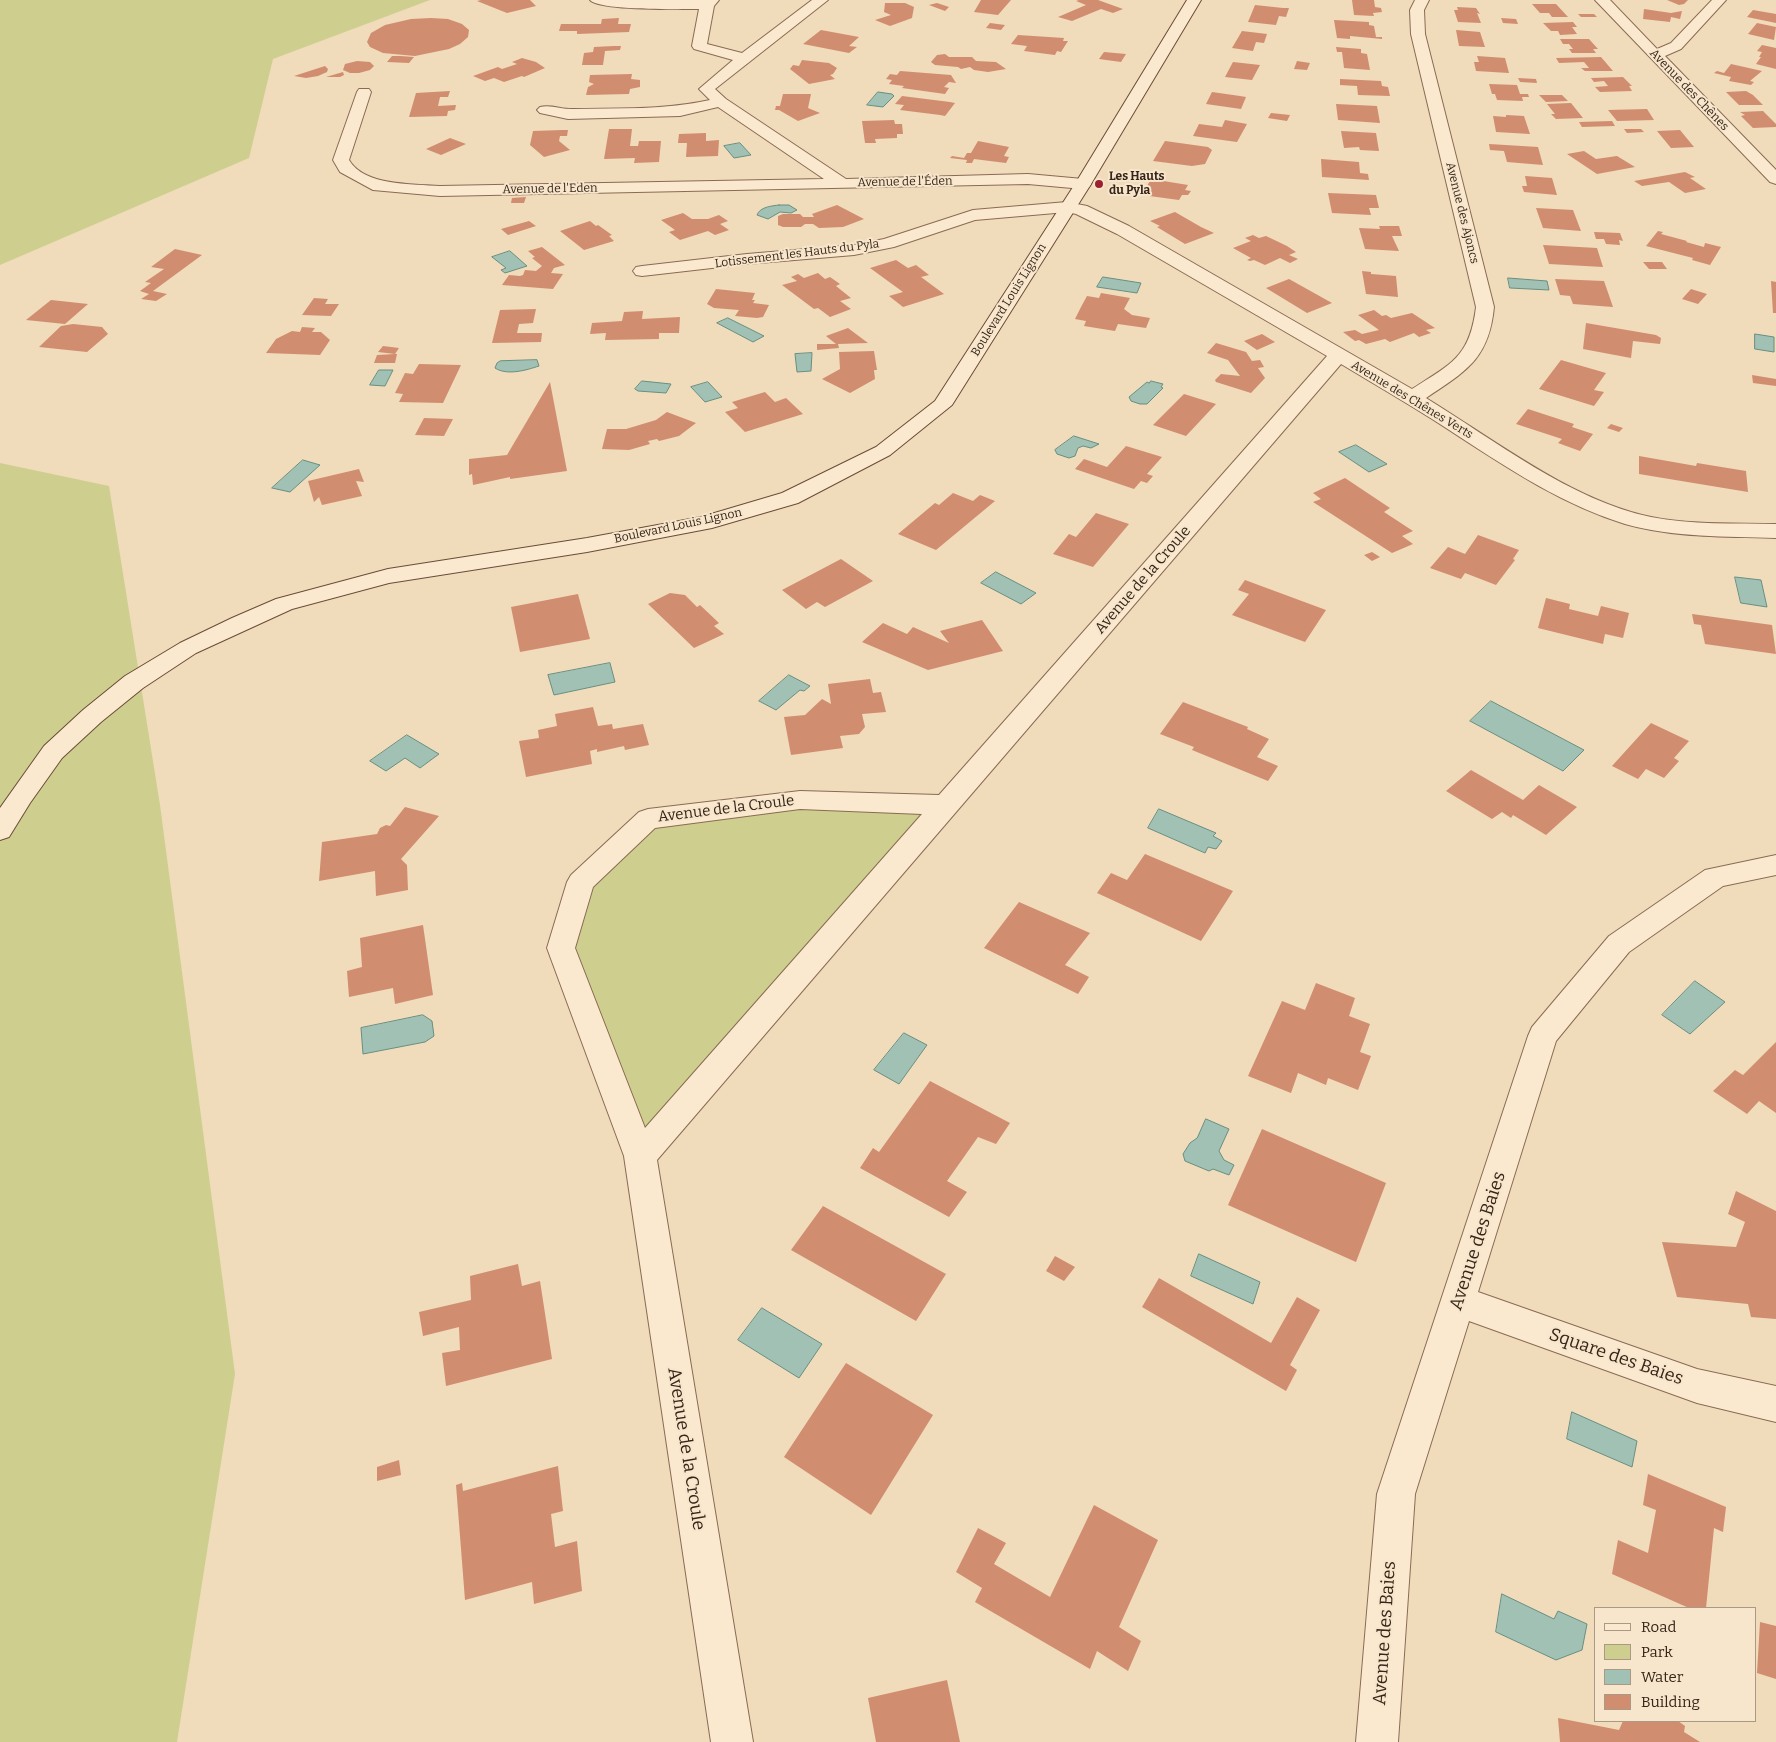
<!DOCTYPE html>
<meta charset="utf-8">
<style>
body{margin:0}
#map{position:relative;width:1776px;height:1742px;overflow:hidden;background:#f0dbbb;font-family:Bitter,serif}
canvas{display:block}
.legend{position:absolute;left:1594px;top:1607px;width:162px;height:115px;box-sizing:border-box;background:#f7e6cb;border:1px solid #aa9984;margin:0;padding:6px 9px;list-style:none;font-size:15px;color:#37251a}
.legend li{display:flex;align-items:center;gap:10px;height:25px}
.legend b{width:25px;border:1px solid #aa9984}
</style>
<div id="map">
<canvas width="1776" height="1742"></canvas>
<ul class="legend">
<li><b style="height:6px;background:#fbe9cf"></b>Road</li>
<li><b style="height:14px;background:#cecf8f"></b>Park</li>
<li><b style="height:14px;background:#a0c1b4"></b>Water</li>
<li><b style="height:14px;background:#d18d6f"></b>Building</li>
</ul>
</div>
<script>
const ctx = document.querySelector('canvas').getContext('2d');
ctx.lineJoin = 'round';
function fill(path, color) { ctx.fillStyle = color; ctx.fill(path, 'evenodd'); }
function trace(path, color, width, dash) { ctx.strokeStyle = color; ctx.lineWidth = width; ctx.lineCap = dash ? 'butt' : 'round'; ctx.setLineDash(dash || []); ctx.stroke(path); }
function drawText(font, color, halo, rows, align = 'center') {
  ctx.font = font + ' Bitter,serif'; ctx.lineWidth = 4; ctx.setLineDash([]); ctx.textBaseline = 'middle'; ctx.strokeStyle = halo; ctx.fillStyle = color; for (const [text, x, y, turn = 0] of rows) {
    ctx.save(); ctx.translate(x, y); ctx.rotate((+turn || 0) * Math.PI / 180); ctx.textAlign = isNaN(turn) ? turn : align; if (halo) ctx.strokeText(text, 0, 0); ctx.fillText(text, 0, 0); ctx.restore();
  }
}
const green = new Path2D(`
 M0,0H430L273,59L249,158L0,265Z
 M0,463L109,486L160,805L235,1374L177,1742H0Z
 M799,802L941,807L640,1153L563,947L583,883L650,820Z`);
const water = new Path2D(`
 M878,92L892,94L894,96L883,107L867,105Z
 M740,143L751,155L734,158L724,146Z
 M779,205H789L797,210L791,213L780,212L768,219L757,215C760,207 771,206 779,205Z
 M510,251L527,266L505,273L501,270L506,268L492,257Z
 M1103,277L1141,283L1137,293L1097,287Z
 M1508,278L1547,281L1549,290L1510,288Z
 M728,318L764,336L753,342L717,323Z
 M1755,334L1774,337V352L1755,349Z
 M812,353L811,371L797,372L795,354Z
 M537,360L539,366C527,370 507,376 495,368L497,363L500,361Z
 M379,370H393L385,386L370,385Z
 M642,381L671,384L666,393L638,391L635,389Z
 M1151,381L1163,384L1161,387L1163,388L1147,404H1140L1131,401L1129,397L1147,382L1149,383Z
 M708,382L722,397L705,402L691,387Z
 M1074,436L1099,444L1091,448L1083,446L1078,448L1075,456L1069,458L1057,454L1055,450Z
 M1356,445L1387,464L1369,472L1339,452Z
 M303,460L320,465L290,492L272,488Z
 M996,572L1036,593L1021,604L981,583Z
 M1735,577L1761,580L1767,607L1741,603Z
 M610,663L615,682L554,695L548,675Z
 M789,675L810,686L804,691L800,690L776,710L759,701Z
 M1491,701L1584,750L1563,771L1470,721Z
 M407,735L439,754L420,768L405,758L386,771L370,761Z
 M1159,809L1216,833L1213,836L1222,841L1216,849L1208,847L1205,853L1148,828Z
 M1695,981L1725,1002L1690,1034L1662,1015Z
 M423,1015L432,1021L434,1036L425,1042L363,1054L361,1028Z
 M904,1033L927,1045L899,1084L874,1070Z
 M1206,1119L1229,1129L1219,1151L1224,1160L1234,1165L1229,1175L1213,1169L1209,1171L1185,1161L1183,1154L1190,1143L1197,1138Z
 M1199,1254L1260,1282L1253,1304L1191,1276Z
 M762,1308L822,1344L799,1378L738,1340Z
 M1572,1412L1637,1441L1632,1467L1567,1439Z
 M1502,1594L1554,1619L1558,1611L1587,1624L1582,1650L1556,1660L1496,1632Z`);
const building = new Path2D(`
 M481,0H530L536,6L507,13L477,1Z
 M981,0H1011L998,15L974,12Z
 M1079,0H1098L1123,9L1113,13L1101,9L1072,21L1058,17L1086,5L1076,1Z
 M1352,0H1374L1375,7L1381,8L1382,12L1373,13L1374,16L1354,15Z
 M1667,0H1688L1684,4L1679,5Z
 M885,3H905L914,7L912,18L890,26L875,20L891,15L884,12Z
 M937,3L949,7L945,11L929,5Z
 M1532,4H1556L1568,17H1552L1549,13H1540Z
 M1255,5L1283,8H1289L1286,17L1279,16L1276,25L1248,22Z
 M1457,7L1476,8L1480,14L1477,13L1481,23L1458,22L1454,10H1458Z
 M1644,9L1671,13L1682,11L1680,19L1671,17L1670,22L1643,19Z
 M1753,10L1776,14V23L1747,17Z
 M1578,14H1594L1597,17H1581Z
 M431,18L448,19L462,24L469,30L468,37L460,44L449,49L415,56L383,53L370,47L367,42L371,33L385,25L411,19Z
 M619,18L618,24H631L629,32L577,34V31H559L561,24H601L602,19Z
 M1501,18L1516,19L1518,24L1503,23Z
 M1334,20L1369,22V25L1374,26L1376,37H1382V39L1350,36V39L1337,38Z
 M1573,22L1577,27H1572L1577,34L1560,35L1558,31H1551L1543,23Z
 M990,23L1005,25L1001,30L986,28Z
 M1757,23L1776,27L1774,40L1748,34Z
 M821,30L859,37L849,46L857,47L849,53L803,44Z
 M1456,30L1480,32L1485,47L1459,46Z
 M1242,31L1267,34L1264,43L1256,42L1253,51L1232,48Z
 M1018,35L1064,38L1063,41H1068L1061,52L1057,51L1055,55L1024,51L1027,46L1011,44Z
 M1560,39H1589L1598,49H1593L1596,53H1572L1569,49H1573L1569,44H1563Z
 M1762,45L1776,48V69L1756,64L1761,57H1759L1762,52L1757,51Z
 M614,46H621L620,50L605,51L603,65H582L584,53L593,52L594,47Z
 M1336,47L1361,49V53L1367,54L1370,70L1344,68L1342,52H1337Z
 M1104,52L1126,54L1121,62L1099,59Z
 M945,54L949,57H972L976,61L996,62L1006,69L988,72L974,70L970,67L961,69L958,67L935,65L931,62L937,55Z
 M392,56H400L414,57L409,63L387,62Z
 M1477,56L1505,58L1509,73L1476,71L1474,62H1479Z
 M1601,57L1613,71H1585L1581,68H1589L1584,62L1559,63L1556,58Z
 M522,58L536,62L545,68L524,77L522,76L504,82L494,78L485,81L473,76L498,67L502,69L517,64L512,62Z
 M802,60L829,63L837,68L833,74L830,75L835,79L809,84L790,69L793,65L799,66Z
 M357,61L370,62L374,66L370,70L359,73H350L343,70L345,64Z
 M1297,61L1310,63L1307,70L1294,69Z
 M1233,62L1260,65L1252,80L1225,77Z
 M1731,64L1762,71L1750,81L1754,82L1751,85L1729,81L1731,77L1714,73L1717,71L1724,73Z
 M325,66L328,69L327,72L318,76L306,78L294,76Z
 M900,71L951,75L956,83L949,82L944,87L949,88L945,94L902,88L904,86L889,84L892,80L886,79L890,74L897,75Z
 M343,72L344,75L340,77H326Z
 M632,74L631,79L640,80V87L630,89L629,94L586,95L588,87L594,84L589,82L590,75Z
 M1623,77L1632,86H1629L1632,91L1600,92L1595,87L1608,86L1604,81L1594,82L1591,78Z
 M1518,78L1536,79L1537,83L1520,82Z
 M1340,79L1381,81L1382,86L1388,87L1390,96L1358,95L1357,86L1340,85Z
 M1489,84L1517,85L1520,94H1528L1529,97H1522L1523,101L1497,100L1495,94H1492Z
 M450,91L448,97H440L438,106L456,105L455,110L448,111L447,116L409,117L416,93Z
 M1746,91L1753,95L1763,105H1739L1726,92Z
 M1212,92L1240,96L1246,97L1241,109L1206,104Z
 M783,94H811L808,108L820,113L798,121L779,110H775L776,106H780Z
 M1539,95H1562L1568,101L1546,102Z
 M902,96L950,102L955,103L945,116L940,115L900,110L904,105L895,104Z
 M1571,103L1583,118L1556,119L1551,114H1555L1547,104Z
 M1336,104L1377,106L1380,123L1338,120Z
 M1647,109L1654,120L1617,121L1608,110Z
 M1763,111L1776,124V127L1753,128L1741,116L1745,115L1740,112Z
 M1271,113L1290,115L1287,121L1268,118Z
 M1506,115L1524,116L1530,134L1496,132L1493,116L1506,117Z
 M894,120L895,124H902L903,134H897V138L875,139L876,143H865L862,121Z
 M1225,120L1247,124L1237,142L1193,136L1199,124L1222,127Z
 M1612,121L1615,126L1582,127L1579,122Z
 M609,129H632L630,146H638L639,141H661L659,162L634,163L635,158L604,159Z
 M1624,129H1641L1644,132L1627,133Z
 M562,130H568L567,136H560L559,141L570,150L544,157L530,145L533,131Z
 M1680,130L1694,147L1671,148L1657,131Z
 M1341,131L1376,133L1379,151L1360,150L1359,147L1344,148Z
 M706,133V141L719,140L718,156L686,157L687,143H678L679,134Z
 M450,138L466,144L441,155L426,149Z
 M978,141L1009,147L1004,156L1009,157L1006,163L974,159L972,163H966L967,160L950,158L952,156L964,158L967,153H971Z
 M1165,141L1208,147L1212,150L1205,164L1192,166L1153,161Z
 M1489,144L1538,147L1543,165L1507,162L1504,151L1490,150Z
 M1584,151L1596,159L1617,156L1635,167L1597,174L1567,154Z
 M1321,159L1359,162L1360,173L1368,174L1369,180L1322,177Z
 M1685,172L1695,177L1690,178L1706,189L1685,193L1669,182L1642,186L1634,181Z
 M1525,176L1552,178L1557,195L1524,192L1522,186H1527Z
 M1151,179L1188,185L1185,190L1191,191L1188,195H1182L1179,200L1142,195Z
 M1328,193L1376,195L1379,208H1369L1371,215L1332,213Z
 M526,197L524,203H511L512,198Z
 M837,205L864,219L843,227L819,228L813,224H805L801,227H783L778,225V216L783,214H800L803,217H814L812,214Z
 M1536,208L1573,210L1581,231L1543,228Z
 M1175,212L1201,227L1214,233L1185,244L1157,227L1160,226L1150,221Z
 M683,213L692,219H708L719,215L728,221L720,224L729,230L715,235L708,231L680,240L669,232L675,230L661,220Z
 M529,221L536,226L508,235L501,229Z
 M590,221L596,226L598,225L612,235L609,236L614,241L584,250L560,231Z
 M1379,226H1399L1402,236H1392L1399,251L1365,249L1359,228L1380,229Z
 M1658,231L1663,232L1661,234L1687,241L1686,242L1704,247L1705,243L1721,247L1710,265L1692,260L1693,258L1646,246Z
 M1594,232L1620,233L1623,241L1619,240L1620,245L1606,244L1604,239H1596Z
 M1253,235L1259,238L1266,236L1287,246L1296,252L1289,255L1298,259L1290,263L1280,258L1265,265L1254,260L1250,261L1247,260L1251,258L1233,248L1251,241L1245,238Z
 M1543,245L1597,248L1603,267L1549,264Z
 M542,247L565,265L554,268L551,273L563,274L553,289L502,285L509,275L520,276L523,275L525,270L536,271L542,266L532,258L535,257L528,251Z
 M175,249L202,255L153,291L167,294L156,301L141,299L149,294L140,291L151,283L145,282L164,269L151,267Z
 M896,260L908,268L916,265L929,275L921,277L944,294L903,307L889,296L903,292L870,268Z
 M1643,262H1662L1667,269H1649Z
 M1362,271L1371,272V274L1396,276L1398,297L1366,294Z
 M818,273L825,279L830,277L840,284L836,286L851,298L840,301L851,309L830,317L818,308L814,309L782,285L797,281L791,277L798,274L804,278Z
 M1289,279L1332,303L1307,313L1266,288Z
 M1555,279L1604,281L1613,307L1573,304L1570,296L1560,295Z
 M1771,281L1776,282V313H1773Z
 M716,289L755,293L752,300H755L753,303L769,305L763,317L757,318L735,316L739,310L714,308L707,304Z
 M1691,289L1707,294L1698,304L1682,299Z
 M1101,293L1130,298L1124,309L1132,315L1150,318L1146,328L1118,324L1115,331L1084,326L1086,321L1075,319L1081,307L1087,296L1099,298Z
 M314,298L328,299L325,304H339L331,316L302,315Z
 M51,300L88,304L65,324L26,320Z
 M536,309L533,323L519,324L517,333H542L541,342L492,343L500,310Z
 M1374,310L1382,316L1386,315L1391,318L1412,313L1435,328L1426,330L1431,333L1419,337L1414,333L1390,342L1385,339L1366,344L1359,340L1355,341L1343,332L1355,330L1362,334L1379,330L1358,315Z
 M643,311L642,319L680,317L679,333H659V339L605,340L606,333L590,334L592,323L622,321L624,312Z
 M1586,323L1656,335L1661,338L1660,344L1633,341L1631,358L1583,349Z
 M73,324L102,327L108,334L87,352L39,347L61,326Z
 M302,327L315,328L312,332H321L330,340L320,355L266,353L276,339L292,331L300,332Z
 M848,328L868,343L838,344L839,348L817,350V344H836L826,336Z
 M1262,334L1275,342L1257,350L1244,341Z
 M1216,343L1246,352L1252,361L1260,360L1264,367L1258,368L1265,378L1251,393L1216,382L1215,380L1221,374L1240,376L1228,360L1207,353Z
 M383,346L399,348L395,354L378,352Z
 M874,351L877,370H874L875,379L850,393L822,379L840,369L839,352Z
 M395,354H397L395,363H374L377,355Z
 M1561,360L1606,373L1594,390L1604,392L1594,406L1539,389Z
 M419,364L461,365L443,403L399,402L403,394L395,393L405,373L413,374Z
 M1752,375L1776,379V386L1753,383Z
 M550,382L567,471L510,479V477L473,485L472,474L469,475V459L507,455Z
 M765,392L775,402L786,398L803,414L745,432L725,412L738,408L732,402Z
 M1184,394L1216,404L1186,436L1153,425Z
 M1528,409L1574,424L1572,427L1593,434L1580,451L1558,443L1562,439L1516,424Z
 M667,412L696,423L679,436L659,441L657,439L648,441L650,444L629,450L602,449L607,429H626L656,420Z
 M424,418L453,419L444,436L415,435Z
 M1611,424L1623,428L1619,432L1607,428Z
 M1126,446L1162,457L1147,474L1153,476L1147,483L1141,481L1134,489L1075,469L1084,459L1107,467Z
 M1639,456L1696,466L1697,463L1746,471L1748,492L1639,474Z
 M359,469L364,482L356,481L362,496L322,505L319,497L314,502L308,481Z
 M1345,478L1390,508L1384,512L1413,531L1402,536L1413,544L1392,553L1313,502L1321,499L1313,493Z
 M953,493L973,501L980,495L995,501L936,550L898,534L935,503L939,505Z
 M1096,513L1129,524L1093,567L1053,554L1069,534L1076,537Z
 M1478,535L1519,550L1513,559L1515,560L1496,585L1465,573L1461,579L1430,568L1448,547L1465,554Z
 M1372,552L1380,557L1372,561L1364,555Z
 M841,559L873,581L825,607L817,602L806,609L782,590Z
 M1245,580L1326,610L1305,642L1232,615L1249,594L1238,590Z
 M670,593L685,595L697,607L700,605L719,623L714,626L724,634L694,648L648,604Z
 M578,594L590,639L520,652L511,607Z
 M1546,598L1570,604L1569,609L1598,616L1601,606L1629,613L1623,638L1605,634L1603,644L1538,628Z
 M1692,614L1772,625L1776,654L1705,644L1701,625L1694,624Z
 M982,620L1003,651L928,670L862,642L883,623L907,634L913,627L949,643L940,631Z
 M870,679L873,693L881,692L886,712L862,714L865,727L859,734L840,736L843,748L791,755L784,717L805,715L822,699L831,704L828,684Z
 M1183,702L1248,727L1247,729L1269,739L1257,757L1278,766L1268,781L1192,750L1194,747L1160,734Z
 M593,707L598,726L612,724L613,729L643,724L649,745L625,750L624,746L597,752V749L590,751L592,764L526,777L519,741L539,738L538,730L557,726L555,714Z
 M1651,723L1689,741L1674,758L1679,761L1664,778L1646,769L1638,779L1612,766Z
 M1471,770L1523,800L1539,785L1577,807L1546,835L1513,815L1511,818L1502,812L1492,819L1446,791Z
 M405,807L439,816L401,859L407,865L408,890L376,896L375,871L319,881L322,842L377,834L380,828L386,825L390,826Z
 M1145,854L1233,891L1201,941L1097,893L1111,873L1127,880Z
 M1019,902L1090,933L1065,965L1089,977L1078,994L984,948Z
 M423,925L433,995L395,1004L393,988L349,997L347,971L362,967L360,938Z
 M1316,983L1355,998L1349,1016L1370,1024L1360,1052L1371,1056L1358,1090L1328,1078L1326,1085L1298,1073L1291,1093L1248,1076L1282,1001L1305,1010Z
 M1776,1042V1113L1759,1101L1747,1114L1713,1091L1735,1070L1743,1075Z
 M930,1081L1010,1123L996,1144L978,1137L947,1181L967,1192L949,1217L860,1168L873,1148L879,1152Z
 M1262,1129L1386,1183L1356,1262L1228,1205Z
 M1736,1191L1776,1211V1319L1751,1317L1748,1304L1677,1297L1662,1242L1736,1247L1745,1222L1728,1214Z
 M823,1206L946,1274L916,1321L791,1250Z
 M1055,1256L1075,1267L1064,1281L1046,1271Z
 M518,1264L522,1286L540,1281L552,1359L446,1386L442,1353L460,1350L459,1327L423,1336L419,1312L471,1300L470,1276Z
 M1159,1278L1271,1343L1297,1297L1320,1310L1290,1365L1297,1370L1286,1391L1142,1307Z
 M846,1363L933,1415L871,1515L784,1457Z
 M399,1460L401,1475L377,1481V1467Z
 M558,1466L563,1511L551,1514L555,1547L577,1541L582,1591L534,1604L532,1582L465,1600L456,1485L462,1483L463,1491Z
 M1648,1474L1726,1507L1723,1532L1714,1528L1706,1608H1689L1612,1574L1618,1540L1648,1553L1656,1510L1643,1505Z
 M1094,1505L1158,1540L1119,1627L1141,1641L1128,1671L1097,1651L1090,1669L975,1602L982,1588L956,1572L978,1528L1006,1543L994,1564L1050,1597Z
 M1760,1622L1776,1626V1679L1757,1673Z
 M947,1680L960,1742H876L868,1698Z
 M1558,1718L1619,1730L1623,1721H1678L1685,1726L1684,1732L1700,1742H1560Z`);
const minor = new Path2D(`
 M590,0H719L714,6L707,44L742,53L812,0H828L715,89L726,99L846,179L1028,174L1083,179L1089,181L1091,184L1089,187L1083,189L1028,184L440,196L373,190L340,172L333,160L357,92L359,89H369L371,92L349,160C364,186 413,184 440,186L824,179L718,107L680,116L568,119L540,113L537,110L540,107C551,104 563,110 574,109C620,108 665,110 710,100L699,89L733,60L694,49L692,46L699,9C681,9 600,11 590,0Z
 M1415,0H1429L1424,10L1425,34L1494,307C1489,359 1466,371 1426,398C1493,439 1572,501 1651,517C1692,525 1734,523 1776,524V538C1726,536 1674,538 1625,524C1554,502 1493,458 1432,419C1402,400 1371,382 1341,364L657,1160L753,1742H711L624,1156L547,948L567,882L571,875L639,812L648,809L800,791L939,795L1327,356L1117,234L1076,214L1067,212L975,220L894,247L854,255L747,264L642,276L636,275L633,271L636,267L642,266L747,254L854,245L884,239L973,210L1067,202L1087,206L1129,226L1412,389C1451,364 1470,357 1476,307L1411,34L1410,10ZM800,809L922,814L645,1128L575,948L593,887L655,828Z
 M1595,0H1610L1657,49L1671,43L1712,0H1726L1681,49L1665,56L1776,170V184L1770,182Z
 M1776,855V875L1723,886L1629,952L1556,1041L1478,1292L1697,1369L1776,1386V1422L1697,1403L1469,1321L1415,1494L1398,1742H1356L1377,1494L1528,1036L1532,1027L1609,936L1705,870Z`);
const secondary = new Path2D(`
 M1187,0H1201L1091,184L952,405L890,455L798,503L712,528L587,552L389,583L292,609L196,653L143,688L101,722L62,758L30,803L9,837L0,840V808L44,746L83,710L125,676L180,643L232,618L276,599L388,569L587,538L701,517L782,493L876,447L935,401L1075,184Z`);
const markers = [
 [1099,184,5,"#9c202e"]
];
const farStreetnames = [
 ["Avenue des Chênes",1689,90,46],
 ["Avenue de l'Éden",905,182,-1],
 ["Avenue de l'Eden",550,189,-1],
 ["Avenue des Ajoncs",1462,213,76],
 ["Lotissement les Hauts du Pyla",797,254,-7],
 ["Boulevard Louis Lignon",1009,300,-58],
 ["Avenue des Chênes Verts",1412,400,31],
 ["Boulevard Louis Lignon",678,526,-12]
];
const farPoinames = [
 ["Les Hauts",1109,177],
 ["du Pyla",1109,191]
];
const streetNames = [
 ["Avenue de la Croule",1143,580,-49],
 ["Avenue de la Croule",726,809,-7]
];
const nearStreetnames = [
 ["Avenue des Baies",1478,1241,-72],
 ["Square des Baies",1616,1357,19],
 ["Avenue de la Croule",686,1449,81],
 ["Avenue des Baies",1385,1633,-86]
];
fill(green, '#cecf8f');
fill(water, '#a0c1b4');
trace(water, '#678f81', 1);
fill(building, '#d18d6f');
trace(minor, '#896b54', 2);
trace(secondary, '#6a4c38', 2);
fill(minor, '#fbe9cf');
fill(secondary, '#fbe9cf');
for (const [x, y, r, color] of markers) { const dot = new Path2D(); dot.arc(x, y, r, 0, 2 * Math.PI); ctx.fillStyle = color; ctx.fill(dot); trace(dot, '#f7e6cb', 2); }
drawText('12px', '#37251a', '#f7e6cb', farStreetnames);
drawText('bold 12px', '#37251a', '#f7e6cb', farPoinames, 'left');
drawText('15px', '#37251a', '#f7e6cb', streetNames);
drawText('18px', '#37251a', '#f7e6cb', nearStreetnames);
</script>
